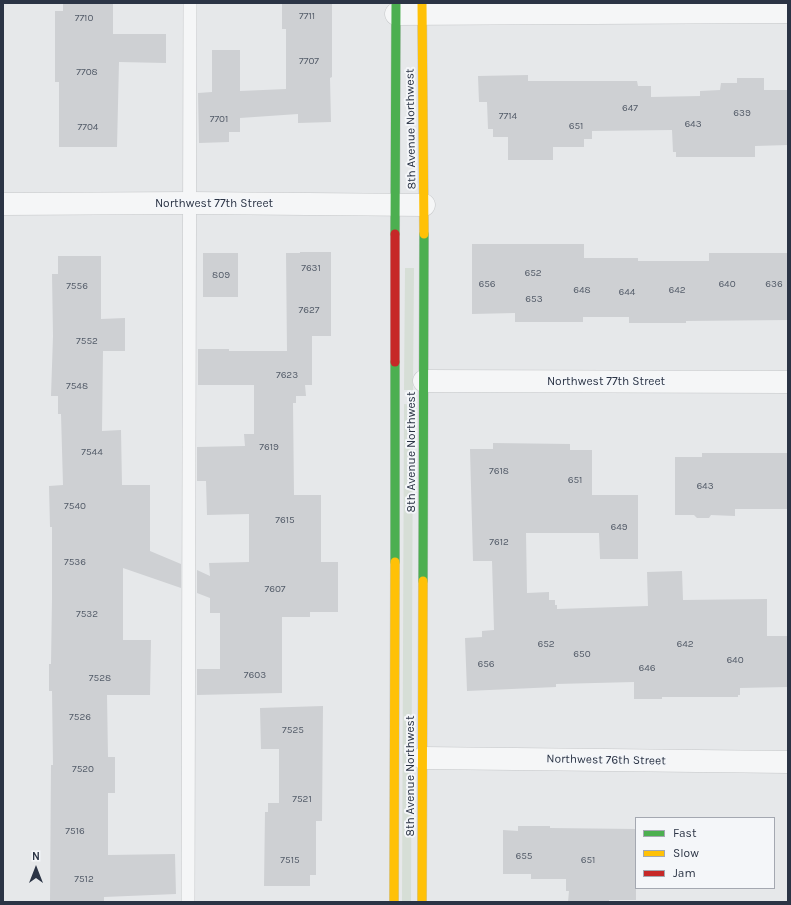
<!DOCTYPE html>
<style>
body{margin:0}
#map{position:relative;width:791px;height:905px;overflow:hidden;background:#e6e8ea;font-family:Karla,sans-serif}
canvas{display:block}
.frame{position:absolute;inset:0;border:4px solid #2b3445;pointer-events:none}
.legend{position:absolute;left:635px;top:817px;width:140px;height:72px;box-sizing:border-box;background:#f4f6f9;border:1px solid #a4a8b1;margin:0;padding:5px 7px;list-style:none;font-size:12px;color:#2b3445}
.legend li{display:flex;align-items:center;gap:8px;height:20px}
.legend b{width:20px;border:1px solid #a4a8b1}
.north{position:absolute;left:16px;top:849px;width:40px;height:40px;-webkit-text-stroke:3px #f4f6f9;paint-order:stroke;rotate:0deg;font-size:11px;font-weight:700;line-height:16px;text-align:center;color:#2b3445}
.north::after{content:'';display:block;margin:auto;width:14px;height:18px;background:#2b3445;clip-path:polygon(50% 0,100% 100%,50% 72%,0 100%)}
</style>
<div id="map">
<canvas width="791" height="905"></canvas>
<div class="frame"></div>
<ul class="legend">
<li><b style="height:5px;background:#4caf50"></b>Fast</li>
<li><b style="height:5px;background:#ffc107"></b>Slow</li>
<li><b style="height:5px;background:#c62828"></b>Jam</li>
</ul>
<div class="north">N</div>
</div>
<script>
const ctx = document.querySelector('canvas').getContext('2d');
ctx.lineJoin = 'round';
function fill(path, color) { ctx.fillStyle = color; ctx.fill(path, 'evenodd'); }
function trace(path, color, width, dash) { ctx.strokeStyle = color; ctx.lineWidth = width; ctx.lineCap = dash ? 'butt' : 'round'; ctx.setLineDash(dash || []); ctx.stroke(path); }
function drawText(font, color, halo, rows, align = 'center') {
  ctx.font = font + ' Karla,sans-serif'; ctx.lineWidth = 4; ctx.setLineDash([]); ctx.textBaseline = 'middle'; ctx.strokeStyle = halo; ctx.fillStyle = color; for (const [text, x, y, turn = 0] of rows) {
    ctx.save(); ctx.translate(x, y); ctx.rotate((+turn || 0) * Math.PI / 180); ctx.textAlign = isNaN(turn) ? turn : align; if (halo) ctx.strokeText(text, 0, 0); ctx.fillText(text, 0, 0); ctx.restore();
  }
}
const green = new Path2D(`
 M405,268H414L413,390H404Z
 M404,404L413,405L411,902H402Z`);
const building = new Path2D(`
 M63,3H113V34H166V63L119,62L117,147H59V82H55V11H63Z
 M282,3H332V77L330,78L331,122L298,123V114L240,118V132H229V142L199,143L198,93L212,92V50H240V91L286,89V29H282Z
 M528,75V81H637L638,86H651V97L700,96V91L720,90L721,83H737V78H764V90H788V145L755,146V157H676V152H673L672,130L592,131V139H584V147H553V160H508V137H493V129H488L487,102H479L478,76Z
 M472,244H584V258H638V261H709V253H788V320L686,321V323H629V317H583V322H515V313L472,314Z
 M300,252H331V336H312V385H305L306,396H296V403H293L294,495H321V562H338V612H310V617H282V693L197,695V669H220V613H210V598L197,593V570L210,576L209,563L249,562V514L207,515L206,481H197V447L245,446L244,434H254V385H198V349H229V351H287L286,253H300Z
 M203,253H238V297H203Z
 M58,256H101V319L125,318V351H103L102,431L121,430L122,485H150V551L181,564V588L123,568V640H151L150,695H107L108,757H115V793H108V855L175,854L176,894L104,897V902L50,901L51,765H53L52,691H49V664H51L52,599V527H50L49,486L63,485L61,414H58V396H51L53,336L52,274H58Z
 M493,443L570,444V450H592V495H638V559H600L599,533H526L527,593L549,592V600H555V605H557V609L648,606L647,572L682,571L683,600L767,599V636H788V687L740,688V695H738V697H662V699H634V682L556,684V687L467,691L465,638L482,637V631L494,630L492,561H473L470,449H493Z
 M702,453H788V509H735V516L711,515L709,518H697L694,515H675V457H702Z
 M323,706L322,821H316V875H310V886H264L265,812H268V803H279V749H261L260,708Z
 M518,826H550V828L636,829V900H609V902H568L569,891H566V879H531V874H503V830L518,831Z`);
const lane = new Path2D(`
 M188,902L190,3`);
const street = new Path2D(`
 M396,14L788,12
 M3,204L190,203L424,205
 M424,381L788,382
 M423,758L788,762`);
const fast = new Path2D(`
 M395,234L396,3
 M395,562V362
 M423,581L424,234`);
const slow = new Path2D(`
 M422,3L424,234
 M394,902L395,562
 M422,902L423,581`);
const jam = new Path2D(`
 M395,362V234`);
const numberNames = [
 ["7711",307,16],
 ["7710",84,18],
 ["7707",309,61],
 ["7708",87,72],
 ["647",630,108],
 ["639",742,113],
 ["7714",508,116],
 ["7701",219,119],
 ["643",693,124],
 ["651",576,126],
 ["7704",88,127],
 ["7631",311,268],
 ["652",533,273],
 ["809",221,275],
 ["656",487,284],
 ["640",727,284],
 ["636",774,284],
 ["7556",77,286],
 ["648",582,290],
 ["642",677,290],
 ["644",627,292],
 ["653",534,299],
 ["7627",309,310],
 ["7552",87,341],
 ["7623",287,375],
 ["7548",77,386],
 ["7619",269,447],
 ["7544",92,452],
 ["7618",499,471],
 ["651",575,480],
 ["643",705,486],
 ["7540",75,506],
 ["7615",285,520],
 ["649",619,527],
 ["7612",499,542],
 ["7536",75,562],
 ["7607",275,589],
 ["7532",87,614],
 ["652",546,644],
 ["642",685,644],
 ["650",582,654],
 ["640",735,660],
 ["656",486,664],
 ["646",647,668],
 ["7603",255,675],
 ["7528",100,678],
 ["7526",80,717],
 ["7525",293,730],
 ["7520",83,769],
 ["7521",302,799],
 ["7516",75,831],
 ["655",524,856],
 ["7515",290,860],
 ["651",588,860],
 ["7512",84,879]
];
const streetNames = [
 ["8th Avenue Northwest",411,129,-91],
 ["Northwest 77th Street",214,204],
 ["Northwest 77th Street",606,382],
 ["8th Avenue Northwest",412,452,-90],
 ["Northwest 76th Street",606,760,1],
 ["8th Avenue Northwest",411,776,-90]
];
fill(green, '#d6ded6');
fill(building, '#ced0d3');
trace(lane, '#c4c6c8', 14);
trace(street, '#c4c6c8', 23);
trace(fast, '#c4c6c8', 10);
trace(slow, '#c4c6c8', 10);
trace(jam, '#c4c6c8', 10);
trace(lane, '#f5f6f7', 13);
trace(street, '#f5f6f7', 22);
trace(fast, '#4caf50', 9);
trace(slow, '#ffc107', 9);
trace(jam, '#c62828', 9);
drawText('10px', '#545c69', null, numberNames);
drawText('12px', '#2b3445', '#f4f6f9', streetNames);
</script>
